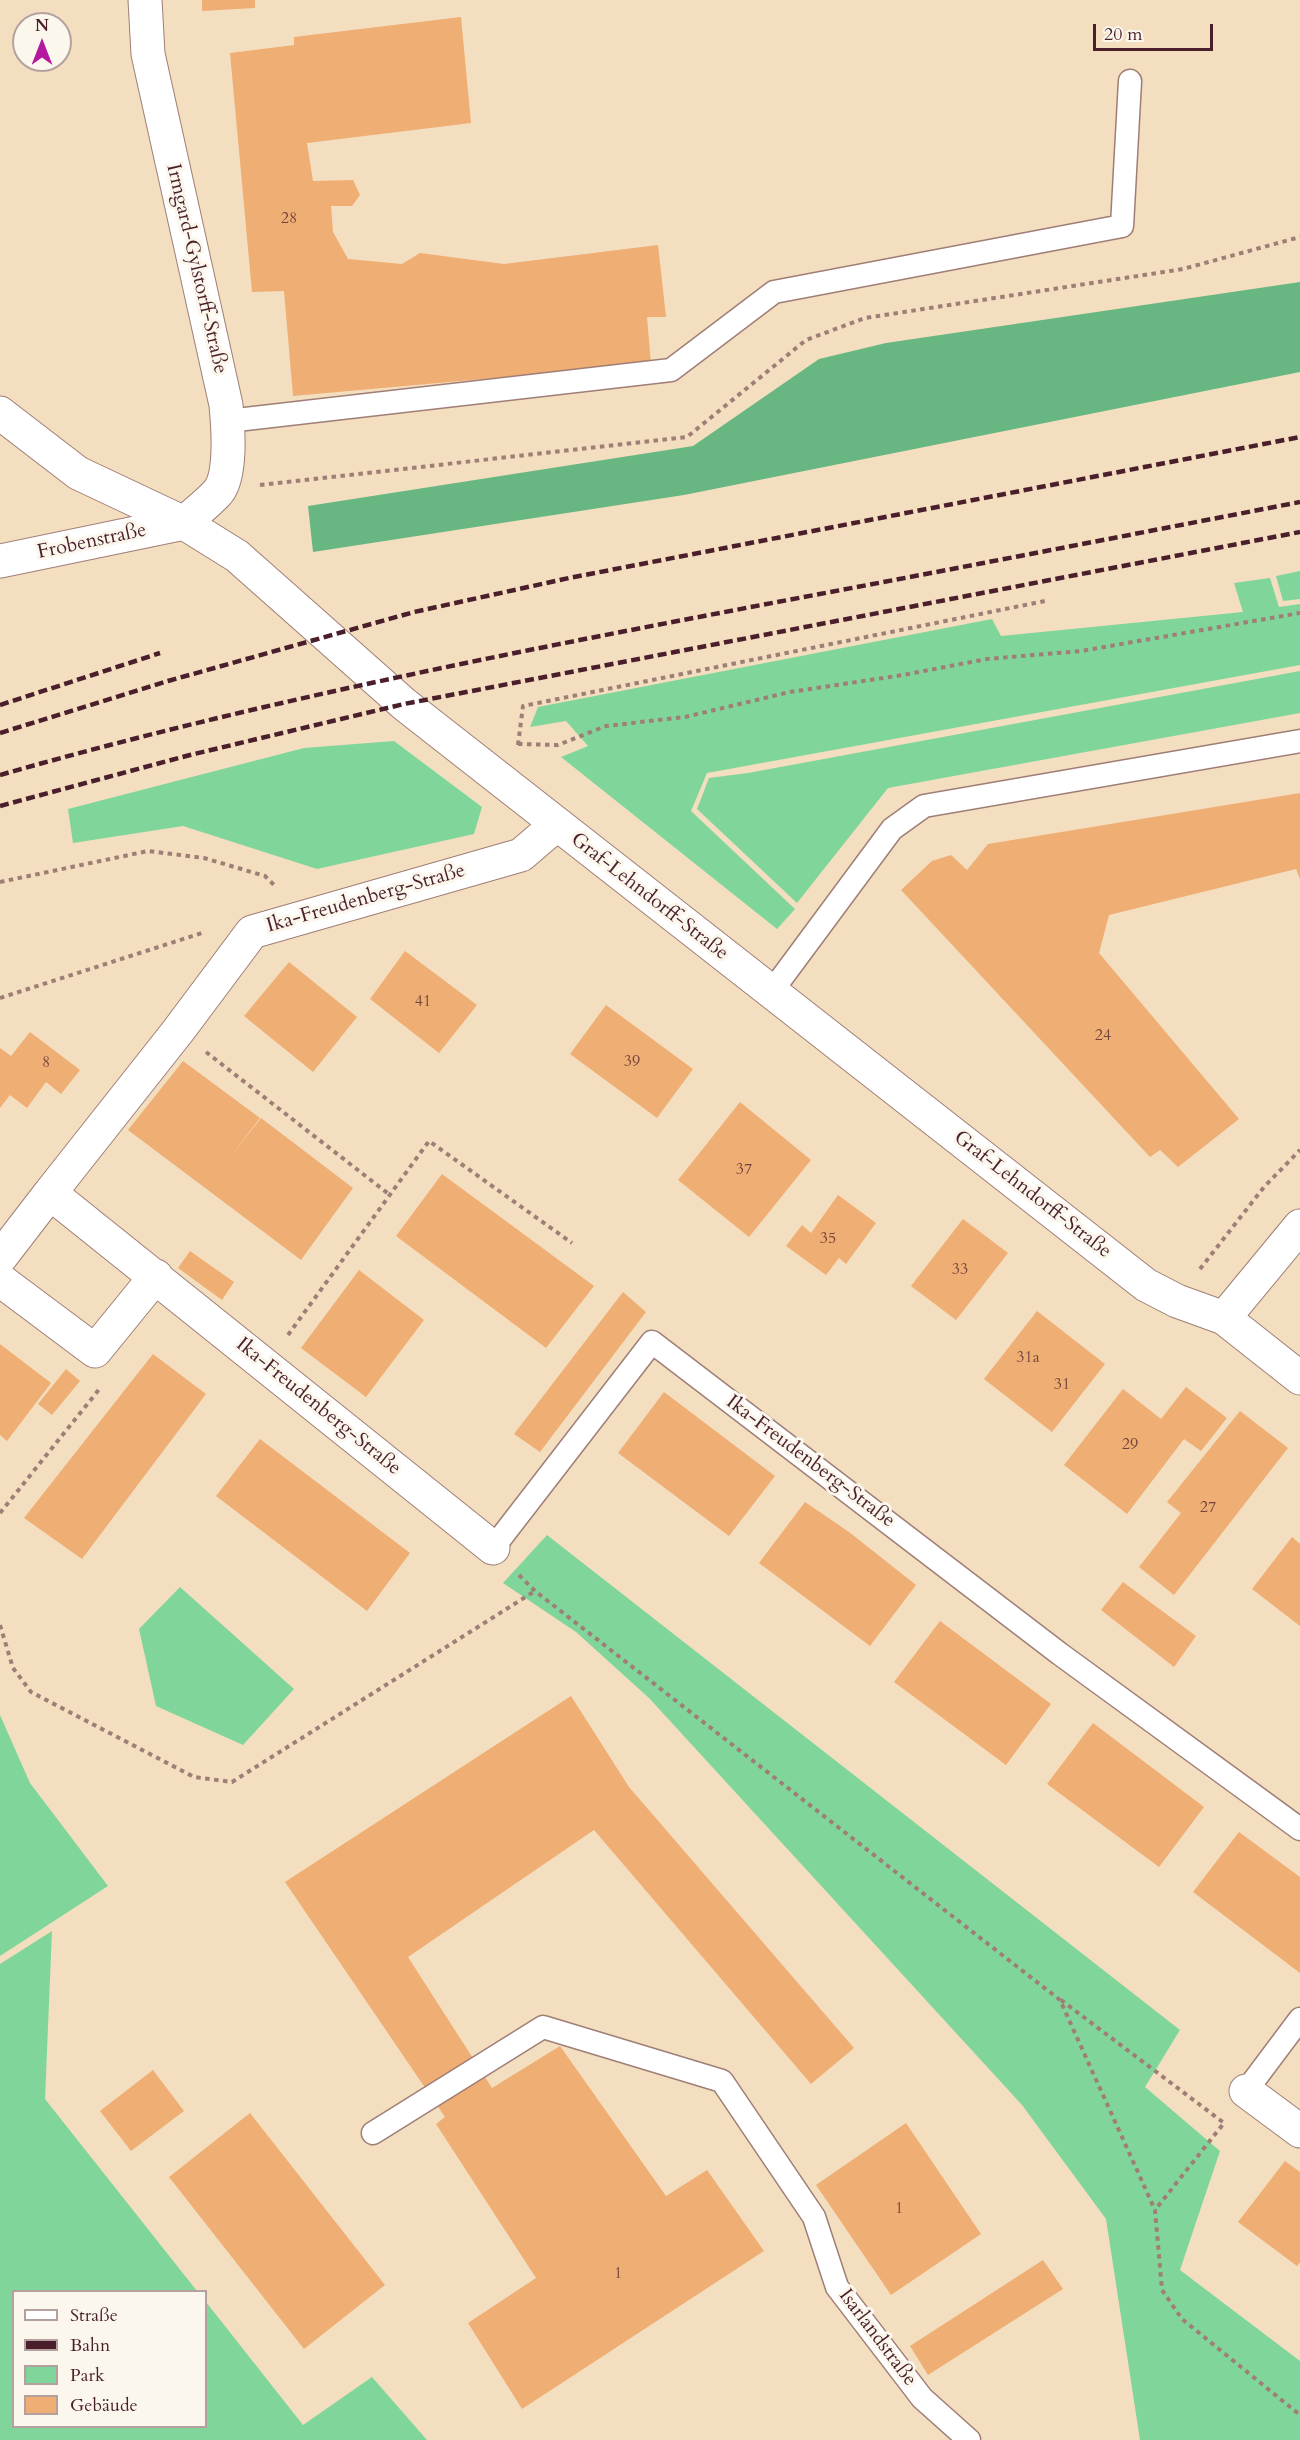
<!DOCTYPE html>
<meta charset="utf-8">
<style>
body{margin:0}
#map{position:relative;width:1300px;height:2440px;overflow:hidden;background:#f4dec0;font-family:Cardo,serif}
canvas{display:block}
.legend{position:absolute;left:12px;top:2290px;width:195px;height:138px;box-sizing:border-box;background:#fbf7ec;border:2px solid #b4a19f;margin:0;padding:8px 10px;list-style:none;font-size:18px;color:#4a1f2b}
.legend li{display:flex;align-items:center;gap:12px;height:30px}
.legend b{width:30px;border:2px solid #b4a19f}
.north{position:absolute;left:12px;top:12px;width:60px;height:60px;box-sizing:border-box;background:#fbf7ec;border:2px solid #b4a19f;border-radius:50%;rotate:0deg;font-size:16px;font-weight:700;line-height:24px;text-align:center;color:#4a1f2b}
.north::after{content:'';display:block;margin:auto;width:21px;height:27px;background:#b5179e;clip-path:polygon(50% 0,100% 100%,50% 72%,0 100%)}
.scale{position:absolute;left:1093px;top:24px;width:120px;height:27px;box-sizing:border-box;border:3px solid #4a1f2b;border-top:0;padding-left:8px;font-size:18px;line-height:21px;white-space:nowrap;color:#4a1f2b;-webkit-text-stroke:4px #fbf7ec;paint-order:stroke}
</style>
<div id="map">
<canvas width="1300" height="2440"></canvas>
<ul class="legend">
<li><b style="height:8px;background:#fff"></b>Straße</li>
<li><b style="height:8px;background:#4a1f2b"></b>Bahn</li>
<li><b style="height:16px;background:#80d69a"></b>Park</li>
<li><b style="height:16px;background:#efae73"></b>Gebäude</li>
</ul>
<div class="north">N</div>
<div class="scale">20 m</div>
</div>
<script>
const ctx = document.querySelector('canvas').getContext('2d');
ctx.lineJoin = 'round';
function fill(path, color) { ctx.fillStyle = color; ctx.fill(path, 'evenodd'); }
function trace(path, color, width, dash) { ctx.strokeStyle = color; ctx.lineWidth = width; ctx.lineCap = dash ? 'butt' : 'round'; ctx.setLineDash(dash || []); ctx.stroke(path); }
function drawText(font, color, halo, rows, align = 'center') {
  ctx.font = font + ' Cardo,serif'; ctx.lineWidth = 6; ctx.setLineDash([]); ctx.textBaseline = 'middle'; ctx.strokeStyle = halo; ctx.fillStyle = color; for (const [text, x, y, turn = 0] of rows) {
    ctx.save(); ctx.translate(x, y); ctx.rotate((+turn || 0) * Math.PI / 180); ctx.textAlign = isNaN(turn) ? turn : align; if (halo) ctx.strokeText(text, 0, 0); ctx.fillText(text, 0, 0); ctx.restore();
  }
}
const green = new Path2D(`
 M1300,571V599L1283,601L1276,576Z
 M1270,578L1279,607L1300,604V665L707,773L691,811L795,909L777,929L561,757L588,746L566,721L530,727L538,707L992,619L1001,636L1243,612L1234,583Z
 M1300,671V713L888,788L797,903L697,809L709,778L748,773Z
 M394,741L482,807L474,834L317,869L183,826L73,843L68,809L304,748Z
 M547,1535L1180,2030L1145,2087L1220,2151L1180,2270L1300,2361V2440H1140L1106,2219L1022,2105L649,1698L576,1632L503,1583Z
 M180,1587L294,1689L243,1745L156,1706L139,1629Z
 M0,1715L30,1783L108,1886L0,1956Z
 M52,1931L45,2099L197,2291L14,2292V2426H206V2302L303,2425L372,2377L427,2440H0V1964Z`);
const forest = new Path2D(`
 M1300,282V372L684,495L313,552L308,506L693,446L819,359L886,343Z`);
const building = new Path2D(`
 M202,0H255V8L202,11Z
 M461,17L471,123L307,143L313,181L353,180L360,195L352,206H331L333,232L348,259L402,264L420,253L504,264L658,245L666,317H647L651,364L293,396L284,291L252,292L230,53L294,45V37Z
 M1300,793V879L1296,869L1109,915L1099,953L1239,1119L1178,1167L1160,1150L1150,1157L901,890L932,861L951,855L967,870L988,844Z
 M405,951L477,1005L439,1053L370,999Z
 M289,962L357,1017L313,1072L244,1016Z
 M606,1005L693,1069L657,1118L570,1054Z
 M30,1032L80,1070L61,1094L46,1082L27,1108L10,1095L0,1108V1048L11,1056Z
 M183,1061L260,1118L228,1160L261,1118L353,1188L301,1260L128,1130Z
 M740,1102L811,1160L749,1237L678,1180Z
 M442,1174L594,1286L546,1348L396,1236Z
 M838,1195L876,1223L846,1264L839,1258L826,1275L786,1246L802,1225L811,1233Z
 M963,1219L1008,1253L956,1320L911,1286Z
 M190,1251L234,1282L222,1300L178,1268Z
 M359,1270L424,1320L366,1397L301,1348Z
 M623,1292L646,1312L540,1452L514,1434Z
 M1037,1311L1105,1364L1052,1432L984,1379Z
 M0,1344L51,1383L7,1441L0,1435Z
 M153,1354L206,1394L82,1559L24,1518Z
 M66,1369L80,1381L52,1415L38,1404Z
 M1186,1387L1227,1418L1201,1451L1184,1439L1127,1514L1064,1465L1123,1389L1161,1419Z
 M664,1392L775,1476L729,1536L618,1453Z
 M1240,1411L1288,1448L1174,1595L1139,1567L1181,1513L1167,1502Z
 M260,1439L410,1553L367,1611L216,1496Z
 M805,1502L849,1532L916,1585L870,1646L759,1563Z
 M1292,1537L1300,1544V1626L1252,1589Z
 M1123,1582L1196,1636L1174,1667L1101,1610Z
 M940,1621L1051,1704L1006,1765L894,1682Z
 M571,1696L629,1787L854,2048L811,2084L594,1830L408,1957L492,2088L560,2046L666,2196L707,2170L764,2251L522,2409L468,2323L536,2278L436,2124L445,2117L285,1882Z
 M1093,1723L1204,1807L1159,1867L1047,1784Z
 M1239,1832L1300,1877V1973L1193,1892Z
 M153,2070L184,2111L131,2151L100,2111Z
 M250,2113L385,2285L304,2349L169,2177Z
 M906,2123L981,2234L891,2295L816,2185Z
 M1285,2161L1300,2172V2262L1297,2266L1238,2222Z
 M1043,2260L1063,2289L928,2375L910,2346Z`);
const path = new Path2D(`
 M260,485L687,437L806,340L865,318L1183,269L1300,237
 M518,744L558,745L606,726L685,717L790,692L903,675L987,659L1081,651L1300,613
 M518,745L523,706L1045,601
 M0,882L148,851L204,858L265,876L276,887
 M0,998L205,932
 M206,1052L390,1195
 M1200,1269L1264,1187L1300,1150
 M288,1335L429,1141L572,1243
 M0,1513L101,1387
 M519,1575L535,1591L1060,2000L1155,2210L1162,2290L1182,2319L1300,2415
 M0,1625L13,1668L31,1692L194,1777L232,1782L535,1591
 M1061,2000L1224,2123L1155,2210`);
const service = new Path2D(`
 M228,421L671,370L774,292L1122,226L1130,81
 M772,991L892,829L924,806L1300,741
 M493,1548L652,1342L1060,1654L1300,1829
 M1246,2091L1300,2019
 M373,2133L543,2027L722,2081L814,2217L837,2287L922,2398L969,2440`);
const minor = new Path2D(`
 M145,0L148,54L226,405C228,426 232,475 218,492C208,503 195,513 184,523
 M0,413L78,473L184,523L237,556L404,704L1146,1285L1177,1301L1224,1318L1300,1378
 M0,561L184,523
 M0,1258L50,1193
 M0,1280L95,1351L156,1276
 M1224,1318L1300,1226
 M493,1548L50,1193L178,1031L252,932L521,855L556,825
 M1246,2091L1300,2131`);
const rail = new Path2D(`
 M0,705L160,653
 M0,733L168,681L414,612L569,578L1300,437
 M0,775C259,701 524,650 788,600C959,568 1129,535 1300,502
 M0,806L190,755L404,704L1300,532`);
const numberNames = [
 ["28",289,219],
 ["41",423,1002],
 ["24",1103,1036],
 ["39",632,1062],
 ["8",46,1063],
 ["37",744,1170],
 ["35",828,1239],
 ["33",960,1270],
 ["31a",1028,1358],
 ["31",1062,1385],
 ["29",1130,1445],
 ["27",1208,1508],
 ["1",899,2209],
 ["1",618,2274]
];
const streetNames = [
 ["Irmgard-Gylstorff-Straße",196,269,77],
 ["Frobenstraße",92,542,-12],
 ["Graf-Lehndorff-Straße",649,897,38],
 ["Ika-Freudenberg-Straße",366,899,-16],
 ["Graf-Lehndorff-Straße",1032,1195,38],
 ["Ika-Freudenberg-Straße",318,1407,39],
 ["Ika-Freudenberg-Straße",810,1462,37],
 ["Isarlandstraße",877,2338,53]
];
fill(green, '#80d69a');
fill(forest, '#68b782');
fill(building, '#efae73');
trace(service, '#9f7e76', 25);
trace(minor, '#9f7e76', 35);
trace(path, '#9f7e76', 4, [4.5, 4.5]);
trace(service, '#fff', 22);
trace(minor, '#fff', 33);
trace(rail, '#4a1f2b', 4.5, [9, 4.5]);
drawText('16px', '#73433d', null, numberNames);
drawText('20px', '#4a1f2b', '#fbf7ec', streetNames);
</script>
